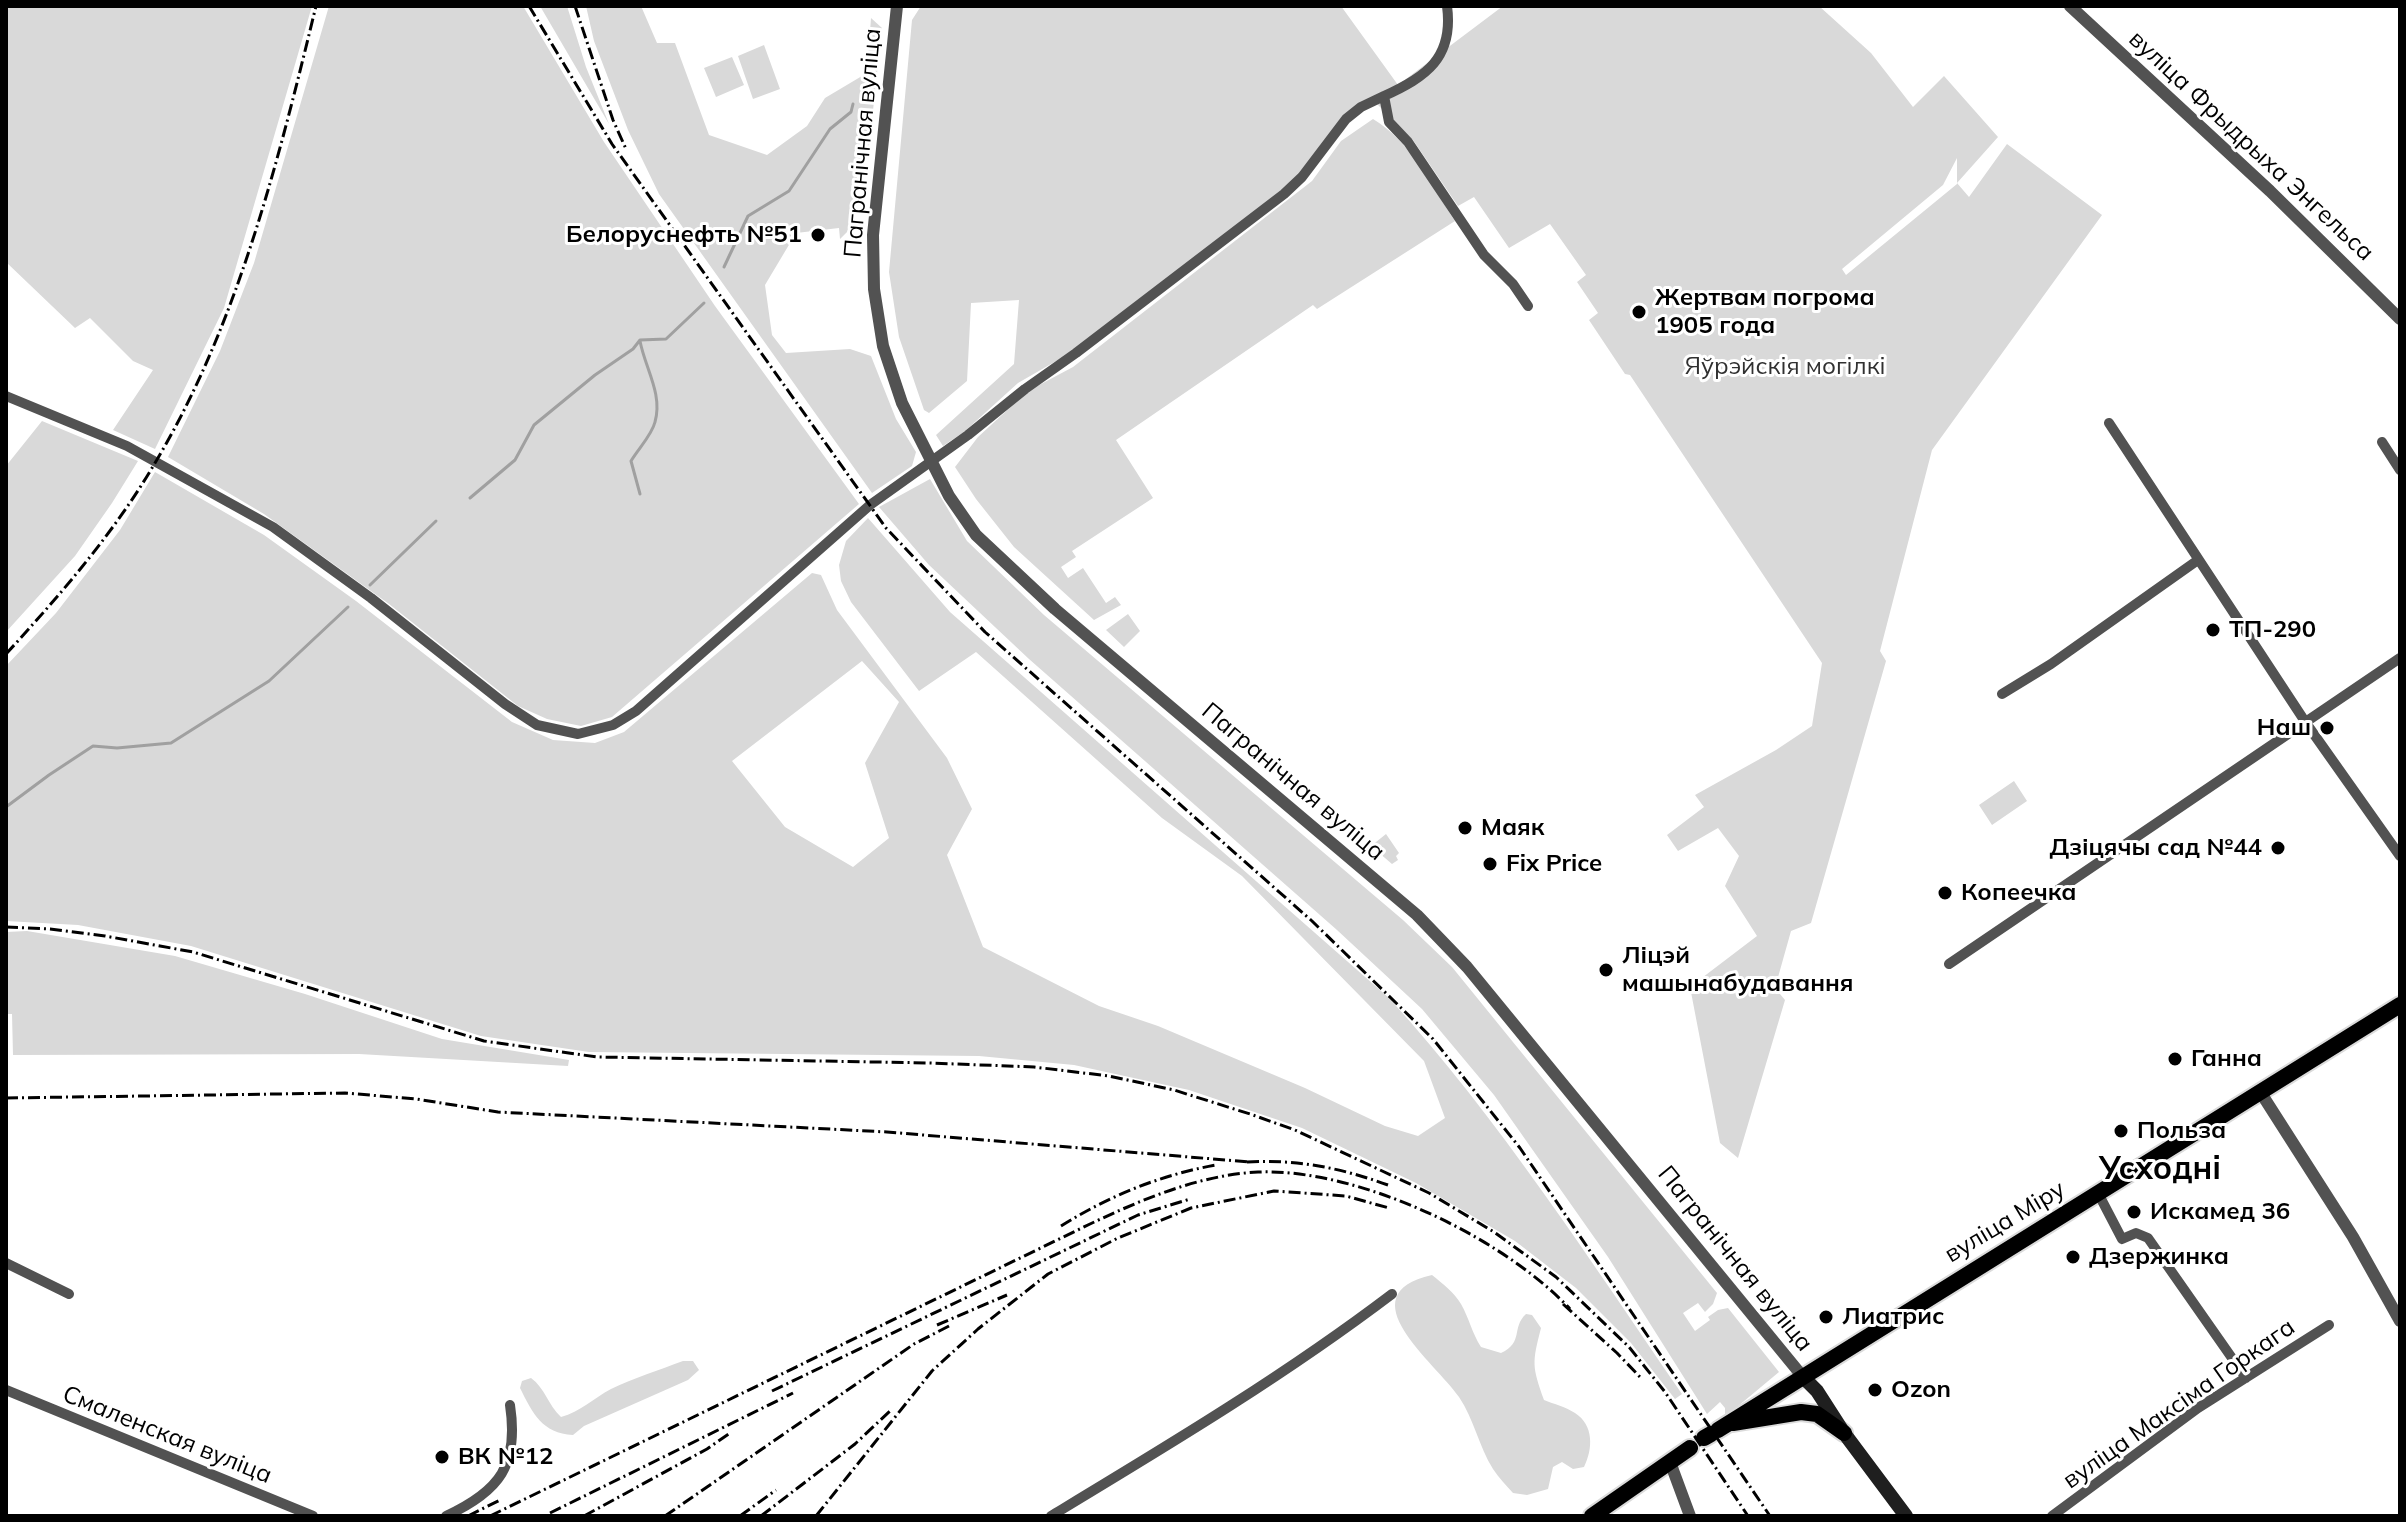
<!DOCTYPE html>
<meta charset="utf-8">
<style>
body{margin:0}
#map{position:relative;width:2406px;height:1522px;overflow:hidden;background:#fff;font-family:Mulish,sans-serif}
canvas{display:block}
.frame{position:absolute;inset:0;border:8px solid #000;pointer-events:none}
</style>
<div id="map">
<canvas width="2406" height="1522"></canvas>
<div class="frame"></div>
</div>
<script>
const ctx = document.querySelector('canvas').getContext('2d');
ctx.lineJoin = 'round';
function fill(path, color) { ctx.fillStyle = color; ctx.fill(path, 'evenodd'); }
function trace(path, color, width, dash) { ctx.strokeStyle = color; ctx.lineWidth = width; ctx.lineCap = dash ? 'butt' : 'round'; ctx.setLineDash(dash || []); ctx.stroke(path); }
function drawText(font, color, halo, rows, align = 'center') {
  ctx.font = font + ' Mulish,sans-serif'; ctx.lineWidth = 6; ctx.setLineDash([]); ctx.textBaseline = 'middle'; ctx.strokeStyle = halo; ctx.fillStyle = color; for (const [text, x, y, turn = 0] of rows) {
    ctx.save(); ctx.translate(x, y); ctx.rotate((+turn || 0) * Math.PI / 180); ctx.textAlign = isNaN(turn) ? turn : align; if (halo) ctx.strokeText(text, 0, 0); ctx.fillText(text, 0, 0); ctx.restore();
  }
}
const green = new Path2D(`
 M6,6H312L224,308L155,449L113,430L153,370L133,361L90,318L75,328L6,262Z
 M329,6H523L604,142L715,306L859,504L612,717L581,726L547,719L518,706L389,604L264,514L168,457L220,351L254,263Z
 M540,6H567L586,67L609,124Z
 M586,6H641L657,43H675L709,135L767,155L807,126L825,98L867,73L871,18L882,28L868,156L858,175L854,225L840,239L839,228L796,233L765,285L772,335L786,353L850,349L871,356L896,419L916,452L912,466L872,493L659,194L628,130L594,41Z
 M921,6H1341L1398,85L1503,6H1819L1871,53L1913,107L1944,76L1998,137L1957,183L1969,197L2007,144L2102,215L1932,450L1880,651L1886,661L1811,923L1791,931L1775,988L1785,1000L1738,1158L1720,1143L1690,987L1757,936L1725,886L1739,856L1718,828L1678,851L1667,835L1704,807L1695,795L1776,750L1812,726L1822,663L1630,375L1625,374L1589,320L1598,313L1577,282L1586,275L1550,224L1509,248L1474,197L1458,206L1413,140L1374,101L1339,128L1304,174L1070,353L1018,383L964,432L943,446L936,435L1014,364L1019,300L971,303L967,381L929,413L924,410L899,337L889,272L912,20ZM1957,158V184L1846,275L1842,269L1943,185Z
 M764,45L780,89L753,99L738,56Z
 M732,57L744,85L716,97L704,68Z
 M1373,119C1411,142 1431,185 1455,221L1317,309L1313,305L1116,440L1153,498L1072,551L1076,557L1061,567L1068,578L1083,568L1106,603L1115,597L1121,605L1094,620L1014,547L976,499L955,467L978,437L1028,391L1073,367L1312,181L1341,141Z
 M42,421L138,461L112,503L75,556L6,632V466Z
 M155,472L264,535L356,601L512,722L553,740L595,743L624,732L812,573L821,575L837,610L947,758L972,809L947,855L983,947L1099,1006L1158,1026L1305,1088L1385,1126L1418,1136L1445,1118L1424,1061L1242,876L1162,818L976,652L919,691L851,602L841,581L839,565L846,541L868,518L950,612L1389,998C1500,1120 1589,1259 1682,1394L1675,1399L1631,1343L1576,1288L1515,1241L1416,1183L1302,1128L1189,1090L1074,1065L979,1056L589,1052L481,1036L191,946L78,925L6,921V666L56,613L120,530ZM862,661L899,702L865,763L889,838L853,867L785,827L732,761Z
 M930,479L967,541L1044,615L1403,920L1452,967L1717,1293L1713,1304L1705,1312L1698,1303L1683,1313L1695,1331L1710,1320L1708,1317L1718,1310L1728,1308L1779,1372L1725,1417V1408L1720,1402L1707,1414L1608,1257L1494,1095L1422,1009L1337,930L1029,659L929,565L879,507Z
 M1128,614L1140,631L1124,647L1106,630Z
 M2014,781L2027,801L1992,825L1979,805Z
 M1386,834L1399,853L1396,856L1398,860L1392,864L1371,846Z
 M27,931L175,956L305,994L442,1039L569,1060L568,1066L359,1054L13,1055L12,1014H6V932Z
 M1432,1275C1443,1284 1454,1292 1461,1304C1469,1318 1472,1333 1481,1347L1501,1353C1524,1342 1511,1328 1526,1314L1532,1315L1541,1328C1532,1363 1532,1366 1544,1400C1554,1404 1566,1407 1575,1413C1594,1425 1593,1449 1584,1467L1573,1469L1562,1462L1553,1467L1548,1489L1527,1495L1513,1493C1506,1485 1499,1478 1493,1469C1479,1447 1474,1419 1459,1397C1436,1363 1345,1295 1432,1275Z
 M683,1361H693L699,1370L688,1380L584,1426L573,1435C542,1433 533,1414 520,1388L522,1381L531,1378C545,1388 548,1405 561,1417C580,1412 594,1398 611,1389C634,1378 659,1370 683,1361Z`);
const stream = new Path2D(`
 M724,267L748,216L789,191L830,129L851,112L853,104
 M640,341C645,368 663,394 655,422C652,435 638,449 631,461L640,494
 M470,498L515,460L534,425L595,375L633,349L640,340L666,339L704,303
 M370,585L436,521
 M6,807L49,775L93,746L117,748L171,743L269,681L348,607`);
const minor = new Path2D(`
 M1384,96C1426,77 1454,58 1447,6
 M6,396L127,446L273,527L371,598L505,704L537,725L578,734L613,725L636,711L870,505L968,435L1025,389L1076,353L1284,194L1302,177L1346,119L1361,107L1384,96L1389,122L1408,142L1484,255L1513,284L1528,306
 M2109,423L2306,723L2400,856
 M2382,442L2400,470
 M2002,694L2051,664L2198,560
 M1949,964L2400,658
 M2098,1193L2122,1239L2136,1233L2148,1238L2246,1378
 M6,1263L69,1294
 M6,1390L313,1516
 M446,1516C500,1491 519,1465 510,1405
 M1051,1516C1167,1446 1284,1376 1392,1294
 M2052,1516L2198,1408L2329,1325`);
const tertiary = new Path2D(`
 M897,6L873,235L874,289L883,346L902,403L949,496L976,535L1055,609L1417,915L1467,967L1803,1377
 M2070,6L2270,191L2400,319
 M2261,1093L2353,1237L2400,1321
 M1670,1462L1690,1516`);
const secondary = new Path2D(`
 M1803,1377L1817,1391L1844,1433L1906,1516`);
const primary = new Path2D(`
 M1733,1423L1801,1412L1817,1414L1844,1433
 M1718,1430L2400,1005
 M1704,1438L1711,1434
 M1592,1516L1690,1448`);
const rail = new Path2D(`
 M529,6L612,144L886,528L985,632L1312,921L1433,1039L1520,1148L1770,1516
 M575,6L613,120L626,149
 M6,654C61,594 114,533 155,463C238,324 278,162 316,6
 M6,927L50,929L105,936L193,952L484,1041L597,1057L931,1063L1034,1067L1109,1076L1174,1090L1250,1114L1295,1130L1429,1193L1494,1232L1556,1277L1629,1347L1665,1392L1748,1516
 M6,1098L345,1093L416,1099L498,1112L887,1132L1250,1162
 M1247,1162C1297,1159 1341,1168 1388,1185
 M1061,1226C1109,1196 1160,1175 1216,1165
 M1563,1304L1617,1353L1641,1378
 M937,1325L1007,1295
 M772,1391L1138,1215L1190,1199
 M550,1513L793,1393
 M468,1516L500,1500
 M490,1516L1090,1224C1143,1199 1199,1175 1258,1172C1358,1168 1503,1237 1570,1309
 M584,1516L707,1449L730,1433
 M665,1516L914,1344L951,1325
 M740,1516L776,1490
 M761,1516L855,1444L891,1410
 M816,1516L932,1371L978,1329L1048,1274L1118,1238L1191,1208L1274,1191L1346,1196L1389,1208`);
const markers = [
 [818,235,8,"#000"],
 [1639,312,8,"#000"],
 [2213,630,8,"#000"],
 [2327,728,8,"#000"],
 [1465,828,8,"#000"],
 [2278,848,8,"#000"],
 [1490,864,8,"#000"],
 [1945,893,8,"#000"],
 [1606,970,8,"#000"],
 [2175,1059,8,"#000"],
 [2121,1131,8,"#000"],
 [2134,1212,8,"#000"],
 [2073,1257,8,"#000"],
 [1826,1317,8,"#000"],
 [1875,1390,8,"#000"],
 [442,1457,8,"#000"]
];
const streetNames = [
 ["Пагранічная вуліца",863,143,-85],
 ["вуліца Фрыдрыха Энгельса",2251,146,43],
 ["Пагранічная вуліца",1293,782,40],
 ["вуліца Міру",2005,1222,-31],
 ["Пагранічная вуліца",1735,1259,51],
 ["вуліца Максіма Горкага",2179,1404,-35],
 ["Смаленская вуліца",167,1435,22]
];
const poiNames = [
 ["Белоруснефть №51",802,235,"right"],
 ["Жертвам погрома",1655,298],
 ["1905 года",1655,326],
 ["ТП-290",2229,630],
 ["Наш",2311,728,"right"],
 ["Маяк",1481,828],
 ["Дзіцячы сад №44",2262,848,"right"],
 ["Fix Price",1506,864],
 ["Копеечка",1961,893],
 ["Ліцэй",1622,956],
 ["машынабудавання",1622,984],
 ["Ганна",2191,1059],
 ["Польза",2137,1131],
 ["Искамед 36",2150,1212],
 ["Дзержинка",2089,1257],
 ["Лиатрис",1842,1317],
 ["Ozon",1891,1390],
 ["ВК №12",458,1457]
];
const parkNames = [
 ["Яўрэйскія могілкі",1785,367]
];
const districtNames = [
 ["Усходні",2160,1169]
];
fill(green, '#d9d9d9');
trace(stream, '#a0a0a0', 3);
trace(primary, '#dbdbdb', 20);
trace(minor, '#525252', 10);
trace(tertiary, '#525252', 12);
trace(secondary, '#1f1f1f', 14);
trace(primary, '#000', 16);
trace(rail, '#000', 3, [12, 4, 2, 4]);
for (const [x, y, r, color] of markers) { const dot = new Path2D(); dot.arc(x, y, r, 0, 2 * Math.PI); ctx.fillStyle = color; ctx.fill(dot); trace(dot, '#fff', 3); }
drawText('24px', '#000', '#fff', streetNames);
drawText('bold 24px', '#000', '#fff', poiNames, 'left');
drawText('24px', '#303030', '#fff', parkNames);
drawText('bold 32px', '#000', '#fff', districtNames);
</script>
